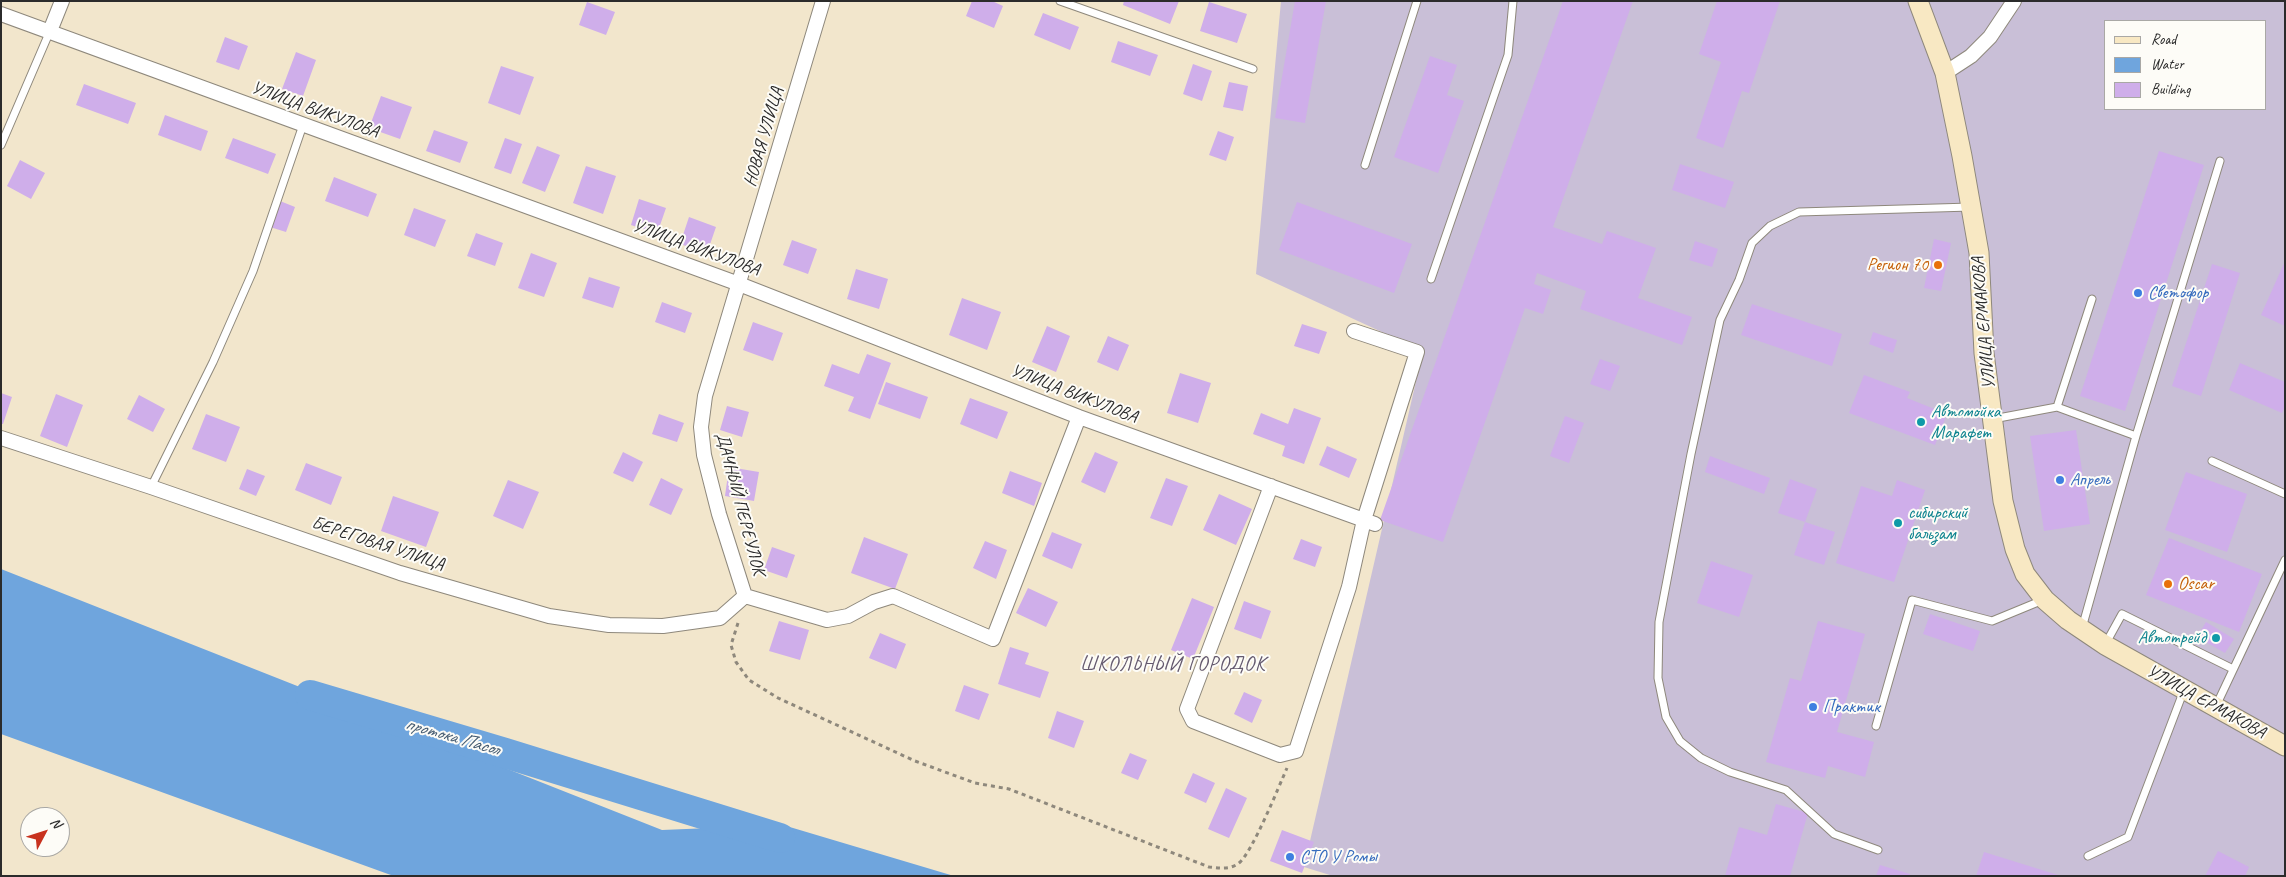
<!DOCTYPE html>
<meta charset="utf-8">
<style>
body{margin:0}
#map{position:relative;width:2286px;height:877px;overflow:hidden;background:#f2e6cc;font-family:Caveat,sans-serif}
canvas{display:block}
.frame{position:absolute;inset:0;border:2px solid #2b2b2b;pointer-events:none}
.legend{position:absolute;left:2104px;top:20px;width:162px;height:90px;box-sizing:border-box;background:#fdfcf7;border:1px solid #a9a8a5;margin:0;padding:6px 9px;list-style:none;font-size:15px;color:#2b2b2b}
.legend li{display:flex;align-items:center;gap:10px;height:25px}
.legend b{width:25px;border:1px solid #a9a8a5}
.north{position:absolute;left:20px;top:807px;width:50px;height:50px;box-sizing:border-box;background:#fdfcf7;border:1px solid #a9a8a5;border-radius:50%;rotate:50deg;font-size:14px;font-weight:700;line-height:20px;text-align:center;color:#2b2b2b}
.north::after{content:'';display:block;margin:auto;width:18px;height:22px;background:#c8321e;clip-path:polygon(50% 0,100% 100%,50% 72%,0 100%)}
</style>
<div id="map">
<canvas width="2286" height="877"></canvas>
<div class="frame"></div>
<ul class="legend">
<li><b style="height:6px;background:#f8e8c3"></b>Road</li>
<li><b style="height:14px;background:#6fa5dd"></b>Water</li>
<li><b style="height:14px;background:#cfaeea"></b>Building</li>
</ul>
<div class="north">N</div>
</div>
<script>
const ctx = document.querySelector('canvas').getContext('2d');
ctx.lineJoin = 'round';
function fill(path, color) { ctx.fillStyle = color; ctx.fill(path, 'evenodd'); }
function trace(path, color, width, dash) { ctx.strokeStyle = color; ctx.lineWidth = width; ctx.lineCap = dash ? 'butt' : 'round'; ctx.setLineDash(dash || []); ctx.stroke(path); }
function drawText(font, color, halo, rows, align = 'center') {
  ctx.font = font + ' Caveat,sans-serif'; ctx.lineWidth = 4; ctx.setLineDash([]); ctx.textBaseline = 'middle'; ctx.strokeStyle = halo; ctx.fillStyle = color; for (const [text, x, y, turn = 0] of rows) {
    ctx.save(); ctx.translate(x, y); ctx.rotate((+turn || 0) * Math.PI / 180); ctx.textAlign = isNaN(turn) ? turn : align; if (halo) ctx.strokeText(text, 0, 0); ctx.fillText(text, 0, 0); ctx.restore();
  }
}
const industrial = new Path2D(`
 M1281,1H2285V876H1333L1304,867L1423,351L1256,274ZM2105,21H2265V109H2105Z`);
const water = new Path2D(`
 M1,569L662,830L783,825L954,876H394L388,874L1,734Z`);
const river = new Path2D(`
 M310,695L505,753L780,838`);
const building = new Path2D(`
 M972,1H992L1003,6L994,28L966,16Z
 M1124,1H1179L1170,24L1123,5Z
 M1295,1H1326L1305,123L1275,118Z
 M1563,1H1633L1553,227L1602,244L1607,231L1656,248L1638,298L1692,317L1682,345L1580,309L1586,291L1537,273L1534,284L1551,290L1543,314L1525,308L1443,542L1380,520Z
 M1717,1H1780L1749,93L1742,91L1723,148L1696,138L1721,62L1699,54Z
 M587,2L615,12L606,35L579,25Z
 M1209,2L1247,14L1237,43L1200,31Z
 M1043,13L1079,27L1070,50L1034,35Z
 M225,37L248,46L239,70L216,62Z
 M1118,41L1158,55L1150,76L1111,62Z
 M296,52L316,60L303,96L282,89Z
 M1430,56L1457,65L1447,95L1464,101L1438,173L1394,157Z
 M1193,64L1212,71L1202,101L1183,94Z
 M501,66L534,77L520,115L488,103Z
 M1229,82L1248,86L1243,111L1223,107Z
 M84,84L136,103L128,124L76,105Z
 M381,96L412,107L400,139L369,128Z
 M165,115L208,131L201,151L158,135Z
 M434,130L468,142L460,163L426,151Z
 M1218,131L1234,137L1226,161L1209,155Z
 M233,138L276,154L268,174L225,158Z
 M505,138L522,144L511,174L494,168Z
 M537,146L560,155L545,192L522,183Z
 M2159,151L2204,165L2125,411L2080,396Z
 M20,160L45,173L31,199L7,186Z
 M1680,164L1734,182L1725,208L1672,190Z
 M586,166L616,176L603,214L573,203Z
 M334,177L377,194L368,217L325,201Z
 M639,199L666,208L657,234L631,225Z
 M280,201L295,207L286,232L270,227Z
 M1297,202L1412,244L1394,293L1279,250Z
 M414,208L446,220L435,247L404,235Z
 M689,217L716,227L707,253L680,244Z
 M476,233L503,243L495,266L467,256Z
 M1934,239L1951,243L1941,291L1924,288Z
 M792,240L817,249L808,274L783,265Z
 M1695,241L1718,249L1712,267L1689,260Z
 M531,253L557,263L544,297L518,288Z
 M2285,261V326L2261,315Z
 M2212,264L2240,273L2201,396L2172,386Z
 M856,269L888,279L879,309L847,299Z
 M589,277L620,287L613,308L582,298Z
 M962,298L1001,312L987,350L949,335Z
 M662,302L692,313L685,333L655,322Z
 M1752,304L1842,334L1832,366L1741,335Z
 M753,322L783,333L773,361L743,350Z
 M1302,324L1327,332L1319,354L1294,346Z
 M1047,326L1070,336L1056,372L1032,362Z
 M1873,332L1897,340L1893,353L1869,344Z
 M1108,336L1129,345L1118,371L1097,362Z
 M867,354L891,363L870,419L848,411L854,397L824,386L832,364L859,374Z
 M1600,359L1620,366L1610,391L1590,384Z
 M2240,363L2285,382V406L2282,413L2229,390Z
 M1180,373L1211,383L1198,423L1167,413Z
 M1864,375L1910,392L1907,398L1947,414L1935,445L1849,413Z
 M886,382L928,397L920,419L878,404Z
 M1,393L12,397L3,424H1Z
 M56,394L83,405L67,447L40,436Z
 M139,395L165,409L153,432L127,419Z
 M970,398L1008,412L997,439L960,424Z
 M727,406L749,412L742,437L720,430Z
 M1294,408L1321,418L1304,464L1282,456L1285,446L1253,434L1261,413L1288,424Z
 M206,414L240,427L226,462L192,449Z
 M659,414L684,423L677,442L652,434Z
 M1565,416L1584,423L1569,463L1550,456Z
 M2076,430L2090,524L2044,531L2030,436Z
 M1327,446L1357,459L1349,478L1319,465Z
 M623,452L643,462L633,482L613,473Z
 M1095,452L1118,462L1105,493L1081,482Z
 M1710,456L1770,478L1764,494L1705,472Z
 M306,463L342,477L331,505L295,490Z
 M729,467L759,472L754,501L725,496Z
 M247,469L265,476L256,496L239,489Z
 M1010,471L1042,483L1034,506L1002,493Z
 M2186,472L2247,494L2227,552L2165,530Z
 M661,478L683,489L671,515L649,505Z
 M1166,478L1188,486L1172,526L1150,518Z
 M1790,479L1817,489L1805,522L1778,513Z
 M508,480L539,492L523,529L493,516Z
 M1897,480L1925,490L1894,582L1836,563L1861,486L1892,496Z
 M1219,494L1252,509L1236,545L1203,530Z
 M393,496L439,512L426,547L381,531Z
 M1805,522L1835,532L1824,565L1794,555Z
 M1052,532L1082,544L1072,569L1042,556Z
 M864,537L908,554L895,589L851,573Z
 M2169,538L2262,574L2239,632L2146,595Z
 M1301,539L1322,547L1315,567L1293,559Z
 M985,541L1007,550L996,579L973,568Z
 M772,547L795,555L787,578L764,570Z
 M1711,561L1753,575L1739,617L1697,603Z
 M1028,588L1058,602L1046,627L1016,613Z
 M1192,598L1214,607L1193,659L1171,650Z
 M1244,601L1271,611L1261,639L1234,629Z
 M1930,614L1980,631L1973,651L1923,634Z
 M779,621L809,630L800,660L769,651Z
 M1818,621L1865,634L1837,732L1874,742L1865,777L1828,766L1825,778L1766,762L1790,678L1801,681Z
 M2206,622L2234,639L2225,653L2197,637Z
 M880,633L906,644L896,669L869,658Z
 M1010,647L1029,653L1025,664L1049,672L1040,698L998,684Z
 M964,685L989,694L979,720L955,711Z
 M1244,692L1262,700L1252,723L1234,714Z
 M1057,711L1084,721L1074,748L1048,738Z
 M1130,753L1147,760L1138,780L1121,773Z
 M1193,773L1215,783L1206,803L1184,793Z
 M1226,788L1247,798L1229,838L1208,829Z
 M1776,804L1808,813L1790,876H1725L1739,827L1767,835Z
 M1282,830L1314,842L1302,873L1270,861Z
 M2218,851L2249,867L2245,876H2205Z
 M1984,852L2058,875V876H1976Z
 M1880,865L1910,874L1909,876H1876Z`);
const path = new Path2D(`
 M738,623L731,645L736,662L749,680L778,698L915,761L975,783L1009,789L1209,867C1220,868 1230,870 1239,863C1252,853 1279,786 1287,768`);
const lane = new Path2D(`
 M1060,1L1253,69
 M1,145L50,31
 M1365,165L1417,1
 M1431,279L1508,55L1513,1
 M2057,407L2092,299
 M1993,419L2057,407L2136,436
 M2212,461L2285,494
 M151,487L213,362L253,271L303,125
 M2082,628L2136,436L2220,161
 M2106,643L2122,614L2233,669
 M2216,706L2285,560
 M1876,726L1912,600L1992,621L2043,600
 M1878,850L1834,834L1786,790L1730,772L1701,758L1680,741L1666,717L1658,678L1659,622L1691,454L1720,320L1739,280L1752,243L1770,226L1799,212L1971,207
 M2088,856L2128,837L2184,690`);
const street = new Path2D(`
 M823,1L705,396L701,427L704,455L719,514L745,596L827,620L848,616L874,602L893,596L993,639L1079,417
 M1,14L739,284L1079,417L1375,524
 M50,31L62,1
 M1945,73L1971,56L1990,37L2014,1
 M1,438L151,487L400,573L549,616L609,625L663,626L720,618L745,596
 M1271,486L1187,709L1193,721L1280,755L1296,751L1349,587L1364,520L1417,352L1354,331`);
const secondary = new Path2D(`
 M1918,1L1945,73L1962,156L1979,253L1984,353L2003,501L2015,549L2025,574L2045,600L2068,620L2105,645L2285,746`);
const markers = [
 [1938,265,5,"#e8710a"],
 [2138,293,5,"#3f7fe0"],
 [1921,422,5,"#0f9aa8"],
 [2060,480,5,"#3f7fe0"],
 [1898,523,5,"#0f9aa8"],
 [2168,584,5,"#e8710a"],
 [2216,638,5,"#0f9aa8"],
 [1813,707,5,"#3f7fe0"],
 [1290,857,5,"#3f7fe0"]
];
const streetNames = [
 ["УЛИЦА ВИКУЛОВА",315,110,20],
 ["НОВАЯ УЛИЦА",764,137,-74],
 ["УЛИЦА ВИКУЛОВА",696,248,20],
 ["УЛИЦА ЕРМАКОВА",1984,323,-95],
 ["УЛИЦА ВИКУЛОВА",1074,394,21],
 ["ДАЧНЫЙ ПЕРЕУЛОК",740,504,75],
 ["БЕРЕГОВАЯ УЛИЦА",378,544,18],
 ["УЛИЦА ЕРМАКОВА",2206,702,29]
];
const foodNames = [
 ["Регион 70",1928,265],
 ["Oscar",2178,584,"left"]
];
const shopNames = [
 ["Светофор",2148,293],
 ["Апрель",2070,480],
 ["Практик",1823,707],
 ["СТО У Ромы",1300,857]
];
const cultureNames = [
 ["Автомойка",1931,412],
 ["Марафет",1931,433],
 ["сибирский",1908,513],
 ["бальзам",1908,534],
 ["Автотрейд",2206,638,"right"]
];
const waterNames = [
 ["протока Пасол",452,737,16]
];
const quarterNames = [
 ["ШКОЛЬНЫЙ ГОРОДОК",1173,665]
];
fill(industrial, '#c9bfd7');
fill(water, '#6fa5dd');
trace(river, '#6fa5dd', 30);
fill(building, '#cfaeea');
trace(lane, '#8e887c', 9);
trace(street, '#8e887c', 16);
trace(secondary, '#8e887c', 21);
trace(path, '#8e887c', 3, [4, 4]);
trace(lane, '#fff', 7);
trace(street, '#fff', 14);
trace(secondary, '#f8e8c3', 19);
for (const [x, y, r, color] of markers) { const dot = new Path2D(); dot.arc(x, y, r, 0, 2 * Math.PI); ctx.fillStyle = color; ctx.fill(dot); trace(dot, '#fdfcf7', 2); }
drawText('18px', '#2b2b2b', '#fdfcf7', streetNames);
drawText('18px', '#c56008', '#fdfcf7', foodNames, 'right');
drawText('18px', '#366cbe', '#fdfcf7', shopNames, 'left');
drawText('18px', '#0d838f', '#fdfcf7', cultureNames, 'left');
drawText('italic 19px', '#465c72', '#fdfcf7', waterNames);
ctx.letterSpacing = '1px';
drawText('20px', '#64596e', '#fdfcf7', quarterNames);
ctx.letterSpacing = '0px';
</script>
